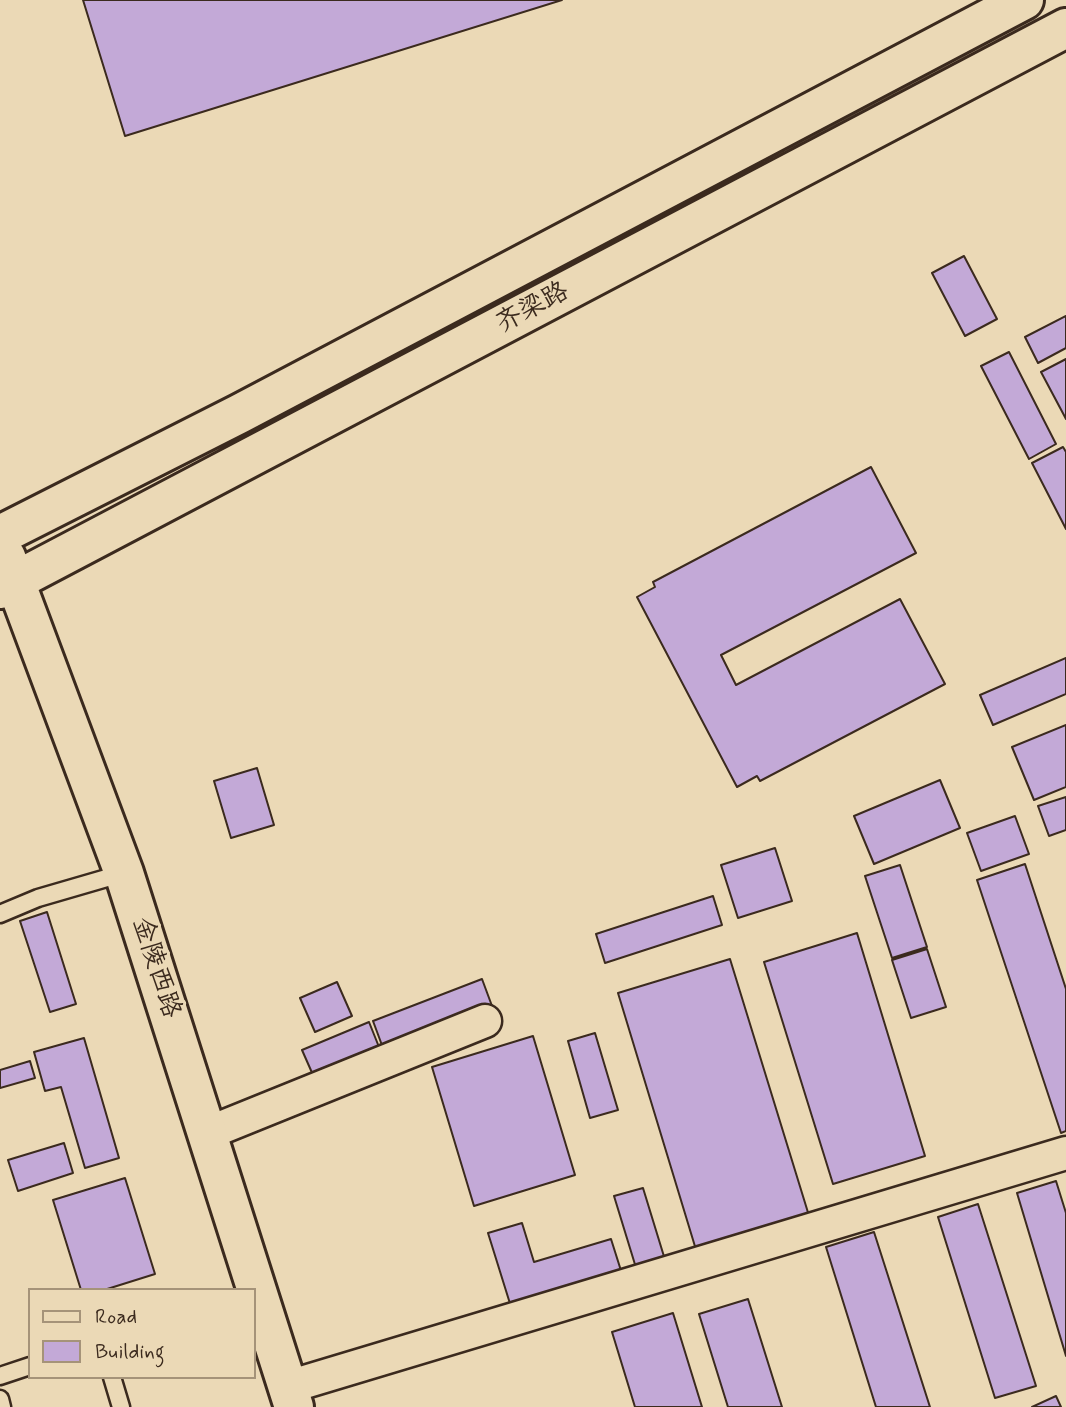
<!DOCTYPE html>
<meta charset="utf-8">
<style>
body{margin:0}
#map{position:relative;width:1066px;height:1407px;overflow:hidden;background:#ebd9b6;font-family:Mynerve,sans-serif}
canvas{display:block}
.legend{position:absolute;left:28px;top:1288px;width:228px;height:91px;box-sizing:border-box;background:#ebd9b6;border:2px solid #a59379;margin:0;padding:9px 12px;list-style:none;font-size:21px;color:#3b2a1e}
.legend li{display:flex;align-items:center;gap:14px;height:35px}
.legend b{width:35px;border:2px solid #a59379}
</style>
<div id="map">
<canvas width="1066" height="1407"></canvas>
<ul class="legend">
<li><b style="height:9px;background:#ebd9b6"></b>Road</li>
<li><b style="height:19px;background:#c3a9d7"></b>Building</li>
</ul>
</div>
<script>
const ctx = document.querySelector('canvas').getContext('2d');
ctx.lineJoin = 'round';
function fill(path, color) { ctx.fillStyle = color; ctx.fill(path, 'evenodd'); }
function trace(path, color, width, dash) { ctx.strokeStyle = color; ctx.lineWidth = width; ctx.lineCap = dash ? 'butt' : 'round'; ctx.setLineDash(dash || []); ctx.stroke(path); }
function drawText(font, color, halo, rows, align = 'center') {
  ctx.font = font + ' Mynerve,"LXGW WenKai TC",sans-serif'; ctx.lineWidth = 6; ctx.setLineDash([]); ctx.textBaseline = 'middle'; ctx.strokeStyle = halo; ctx.fillStyle = color; for (const [text, x, y, turn = 0] of rows) {
    ctx.save(); ctx.translate(x, y); ctx.rotate((+turn || 0) * Math.PI / 180); ctx.textAlign = isNaN(turn) ? turn : align; if (halo) ctx.strokeText(text, 0, 0); ctx.fillText(text, 0, 0); ctx.restore();
  }
}
const building = new Path2D(`
 M83,0H562L125,136Z
 M964,256L997,319L965,336L932,273Z
 M1066,316V348L1038,363L1025,337Z
 M1009,352L1056,444L1029,459L981,366Z
 M1066,359V419L1041,372Z
 M1063,447L1066,452V529L1032,463Z
 M871,467L916,553L721,655L736,685L900,599L945,684L760,781L757,776L737,787L637,597L655,587L653,582Z
 M1066,658V694L993,725L980,695Z
 M1066,725V787L1034,800L1012,747Z
 M257,768L274,825L231,838L214,781Z
 M940,780L960,828L874,864L854,816Z
 M1066,797V830L1049,836L1038,806Z
 M1015,816L1029,854L981,871L967,833Z
 M775,848L792,901L738,918L721,865Z
 M1025,864L1066,989V1131L1061,1133L977,880Z
 M900,865L927,947L892,958L865,876Z
 M713,896L722,925L605,963L596,934Z
 M47,912L76,1004L50,1012L20,921Z
 M857,933L925,1156L833,1184L764,962Z
 M927,949L946,1007L911,1018L892,960Z
 M730,959L810,1219L697,1253L618,993Z
 M482,979L492,1006L383,1048L373,1021Z
 M337,982L352,1016L315,1032L300,998Z
 M369,1022L379,1047L313,1075L302,1050Z
 M595,1033L618,1110L590,1118L568,1041Z
 M533,1036L575,1175L474,1206L432,1067Z
 M84,1038L119,1158L85,1168L61,1087L45,1091L34,1052Z
 M30,1061L35,1078L0,1088V1070Z
 M64,1143L73,1173L18,1191L8,1160Z
 M125,1178L155,1274L104,1290H81L53,1200Z
 M1056,1181L1066,1213V1356L1017,1193Z
 M643,1188L666,1263L637,1271L614,1196Z
 M978,1204L1036,1386L995,1398L938,1217Z
 M522,1223L534,1262L611,1239L623,1277L512,1310L488,1233Z
 M874,1232L930,1407H876L826,1247Z
 M748,1299L782,1407H728L699,1314Z
 M673,1313L702,1407H635L612,1332Z
 M1056,1396L1061,1407H1032Z`);
const lane = new Path2D(`
 M0,914L38,898L124,873
 M0,1376L30,1366
 M112,1377L121,1407
 M0,1399L2,1407`);
const street = new Path2D(`
 M208,1133L485,1021
 M288,1387L1066,1153`);
const secondary = new Path2D(`
 M0,535L239,414L1024,0
 M6,557L124,873L294,1407
 M0,589L1066,28`);
const streetNames = [
 ["齐梁路",533,309,-28],
 ["金陵西路",155,968,72]
];
fill(building, '#c3a9d7');
trace(building, '#3b2a1e', 2);
trace(lane, '#3b2a1e', 21);
trace(street, '#3b2a1e', 37);
trace(secondary, '#3b2a1e', 44);
trace(lane, '#ebd9b6', 16);
trace(street, '#ebd9b6', 32);
trace(secondary, '#ebd9b6', 38);
drawText('26px', '#3b2a1e', '#ebd9b6', streetNames);
</script>
